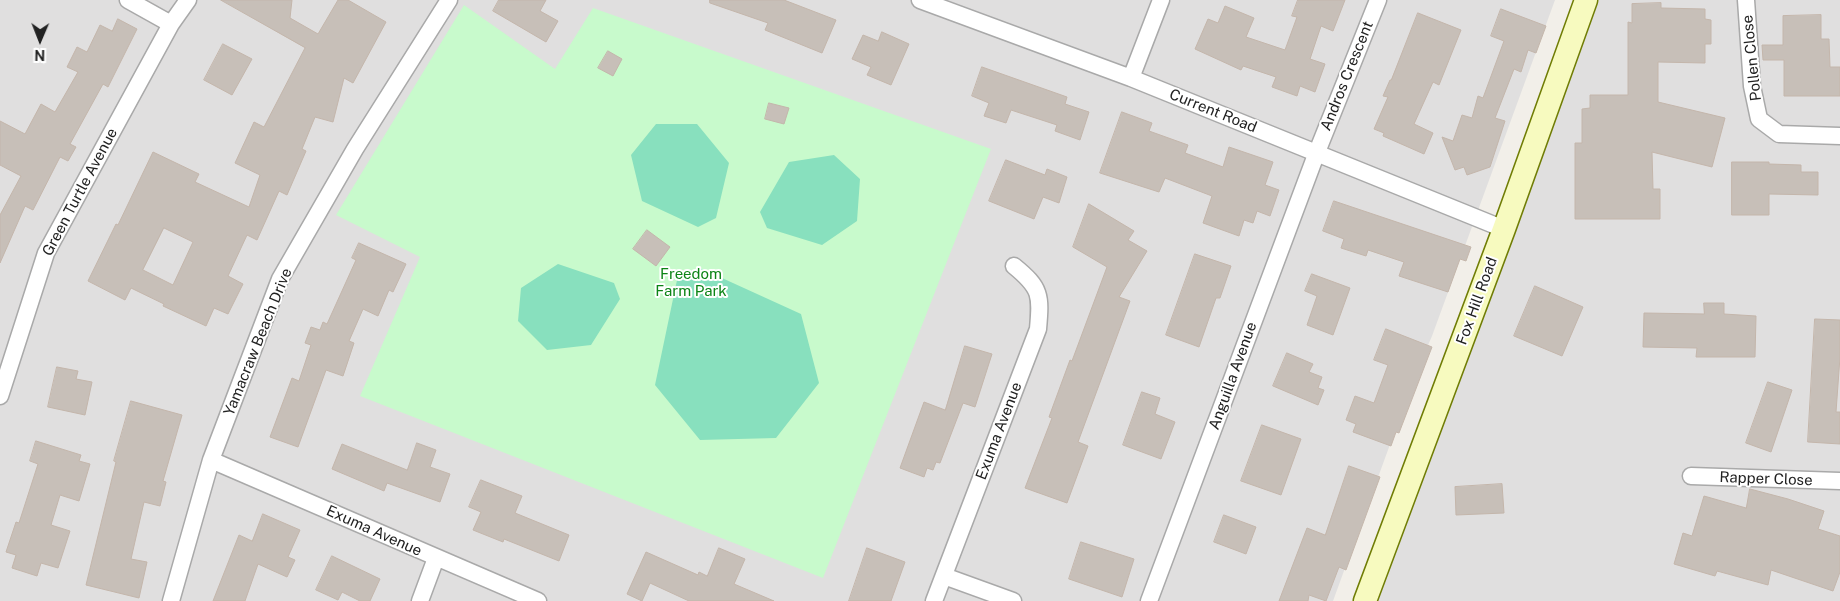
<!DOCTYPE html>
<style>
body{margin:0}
#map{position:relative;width:1840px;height:601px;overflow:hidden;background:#f2efe9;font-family:"Public Sans",sans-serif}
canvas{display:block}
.north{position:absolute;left:15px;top:15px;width:50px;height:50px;-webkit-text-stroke:4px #fff;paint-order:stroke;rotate:181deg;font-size:14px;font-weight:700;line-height:20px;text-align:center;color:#222}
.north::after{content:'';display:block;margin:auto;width:18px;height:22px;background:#222;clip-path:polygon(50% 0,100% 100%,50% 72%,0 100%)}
</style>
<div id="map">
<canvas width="1840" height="601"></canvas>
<div class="north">N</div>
</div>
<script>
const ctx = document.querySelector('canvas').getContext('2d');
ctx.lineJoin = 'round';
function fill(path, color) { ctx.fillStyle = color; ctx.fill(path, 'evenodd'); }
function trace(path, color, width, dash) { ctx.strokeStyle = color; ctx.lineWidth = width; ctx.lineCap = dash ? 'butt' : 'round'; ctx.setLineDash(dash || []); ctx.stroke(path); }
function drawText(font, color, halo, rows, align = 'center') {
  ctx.font = font + ' "Public Sans",sans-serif'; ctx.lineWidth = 4; ctx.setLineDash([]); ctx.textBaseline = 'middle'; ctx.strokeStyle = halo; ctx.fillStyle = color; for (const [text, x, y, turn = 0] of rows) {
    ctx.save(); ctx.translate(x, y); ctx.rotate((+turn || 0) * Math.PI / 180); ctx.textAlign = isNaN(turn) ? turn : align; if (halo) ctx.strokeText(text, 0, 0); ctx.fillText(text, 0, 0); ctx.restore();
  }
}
const residential = new Path2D(`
 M0,0H1555L1432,336L1416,373L1333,601H0Z
 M1599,0H1840V601H1375Z`);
const park = new Path2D(`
 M464,5L555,69L593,8L991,149L823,578L360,396L420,257L336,215Z`);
const pitch = new Path2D(`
 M656,124H697L729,163L716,218L698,227L642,201L631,155Z
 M834,155L860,179L857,221L822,245L767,228L760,212L789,162Z
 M558,264L614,283L620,299L591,345L547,350L518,321L521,288Z
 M700,268L801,314L819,383L776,438L700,440L655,385L677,280Z`);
const building = new Path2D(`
 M221,0H292L290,18L318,34L338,0H348L386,22L353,83L344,78L333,122L315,117L302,149L306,151L287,195L279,191L257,240L247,235L228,276L243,284L228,314L214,308L206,326L163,306L164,304L131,288L125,300L88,281L116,224L118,225L153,152L199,174L195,182L249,207L260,175L235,163L254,122L264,127L305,48ZM164,228L193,242L173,285L143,270Z
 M499,0H546L540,11L558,21L546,42L493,11Z
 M710,0H784L836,20L822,53L765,30L768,23L710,3Z
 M1298,0H1345L1333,31L1321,26L1310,59L1325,64L1315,92L1300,86L1297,96L1272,87L1276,77L1243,66L1241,70L1195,49L1208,19L1218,23L1225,6L1254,18L1246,37L1285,50L1297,17L1292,16Z
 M1661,3V8L1705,9V19L1711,20V44H1705V63L1658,62V102L1725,118L1712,167L1652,152L1653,189H1660V219H1575V143H1582V109L1590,108V95H1628V22L1632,23V4Z
 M1501,9L1546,26L1536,53L1528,50L1521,72L1514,69L1495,118L1505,121L1490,167L1467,175L1464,167L1455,170L1442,137L1453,141L1462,115L1472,118L1478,96L1483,98L1504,41L1491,36Z
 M1418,13L1461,30L1439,85L1433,82L1414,124L1433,133L1424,154L1383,136L1384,133L1374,129L1388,97L1383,96L1390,80H1391Z
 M1821,15V39H1829L1830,67H1840V96H1784V60H1763L1762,45H1783V16Z
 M118,19L137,29L108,87L103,84L70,144L76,147L68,161L60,157L33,210L25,206L0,263V215L21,176L0,165V121L25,134L41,104L55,112L78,72L67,67L77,47L87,52L100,25L112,31Z
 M882,32L909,44L891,85L867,75L871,67L852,59L863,35L878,41Z
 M223,44L252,59L232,95L204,80Z
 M608,51L622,59L613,76L598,68Z
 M982,67L1067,97L1065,104L1089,112L1080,140L1055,131L1057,125L1011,110L1006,123L984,116L989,103L972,96Z
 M769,103L789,108L784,124L765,119Z
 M1122,112L1152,123L1149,131L1188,145L1185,153L1223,167L1229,147L1273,162L1265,185L1279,190L1270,216L1257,211L1253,223L1244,220L1239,236L1203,223L1212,196L1165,178L1159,192L1100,173Z
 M1006,160L1045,175L1047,169L1067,177L1059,203L1043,197L1034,219L989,201Z
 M1732,162H1769V164L1801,165V172H1818V195L1769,194V215H1732Z
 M1334,201L1471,247L1466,261L1460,259L1448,292L1399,276L1404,262L1368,250L1366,256L1341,248L1344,239L1323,231Z
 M1089,204L1134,231L1128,240L1147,251L1119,297L1130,301L1078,442L1088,446L1067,503L1025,488L1052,418L1049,417L1070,360L1072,361L1107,267L1073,247Z
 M647,230L670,247L656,266L633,249Z
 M359,243L406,264L393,292L389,290L378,316L363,309L349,341L354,343L343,376L326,370L298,447L270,437L292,378L299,381L311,345L305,343L311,327L320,330L323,322L327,324L356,260L352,258Z
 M1195,254L1231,266L1220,298H1216L1199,347L1166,335Z
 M1312,274L1350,288L1333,335L1307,325L1317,296L1305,291Z
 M1535,286L1583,307L1562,356L1514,336Z
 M1704,303H1724V314L1756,316L1755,357H1696L1697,348L1643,347L1644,313L1704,314Z
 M1815,319L1840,320V357L1836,412H1840V444L1808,442Z
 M1386,329L1432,347L1399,433L1396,432L1391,446L1353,432L1356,424L1346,420L1355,396L1374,403L1388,365L1374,360Z
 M965,346L992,354L975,407L963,403L940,463L936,462L933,470L927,468L924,477L900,468L924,402L945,410Z
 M1287,353L1313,364L1309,372L1322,377L1318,388L1324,390L1318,405L1273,386Z
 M57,367L78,371L76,379L92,382L85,415L48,407Z
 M1768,382L1792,390L1771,452L1746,443Z
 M1142,392L1160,398L1155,414L1175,422L1161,459L1123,445Z
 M131,401L182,415L163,481L166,482L160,506L144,502L131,559L147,562L139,598L86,585L116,462L114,461Z
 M1262,425L1301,439L1281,495L1241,481Z
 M36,441L81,455L79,461L90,464L79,501L60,495L51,525L70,531L58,568L41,563L37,576L12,568L16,555L6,552L16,522L19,523L38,464L30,461Z
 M417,443L436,450L430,467L450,474L440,502L387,483L384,491L332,469L342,444L407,470Z
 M1349,466L1380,477L1346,570L1339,567L1326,601L1309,595L1308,601H1279L1307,528L1325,535Z
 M481,480L522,496L515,513L569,535L559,561L504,539L503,542L473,530L481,512L469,507Z
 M1502,484L1504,513L1456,515L1455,487Z
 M1750,489L1788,499L1824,511L1818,529L1840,536V572L1833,591L1771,570L1768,585L1717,571L1715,576L1674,564L1683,533L1692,536L1704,496L1746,508Z
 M263,514L300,530L288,557L295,560L287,577L258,564L245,601H213L239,535L252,541Z
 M1224,515L1256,527L1246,554L1214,542Z
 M1081,542L1134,559L1122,597L1069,579Z
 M719,548L745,559L734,584L774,601H689L650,583L642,601L627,594L646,552L698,575L699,572L707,576Z
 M867,548L905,562L891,601H849Z
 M332,556L380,579L370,601H360L342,592L338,600L316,590Z`);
const street = new Path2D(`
 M128,0L171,24
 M920,0L1131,78L1504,229
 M1746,0L1752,86L1759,119L1779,134L1840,136
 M1131,78L1161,0
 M0,396L46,253L171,24L188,0
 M211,460L538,601
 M1691,476L1840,481
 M944,576L1013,601
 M171,601L211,460L280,279L355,149L449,0
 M420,601L436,558
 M934,601L1038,329C1041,295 1041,288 1014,266
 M1149,601L1317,152L1378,0`);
const secondary = new Path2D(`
 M1365,601L1504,229L1586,0`);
const streetNames = [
 ["Pollen Close",1752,58,-96],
 ["Andros Crescent",1347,76,-68],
 ["Current Road",1213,111,22],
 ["Green Turtle Avenue",80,192,-62],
 ["Fox Hill Road",1477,301,-70],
 ["Yamacraw Beach Drive",258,342,-68],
 ["Anguilla Avenue",1233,376,-70],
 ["Exuma Avenue",999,431,-69],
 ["Rapper Close",1766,479,2],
 ["Exuma Avenue",374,531,24]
];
const parkNames = [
 ["Freedom",691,274],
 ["Farm Park",691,291]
];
fill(residential, '#e0dfdf');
fill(park, '#c8facc');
fill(pitch, '#88e0be');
fill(building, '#c7bfb8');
trace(building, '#c4b6ab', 1);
trace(street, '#a9a9a9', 19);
trace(secondary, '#707d05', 25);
trace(street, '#fff', 16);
trace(secondary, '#f7fabf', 22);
drawText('15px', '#222', '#fff', streetNames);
drawText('15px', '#0c8416', '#fff', parkNames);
</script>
